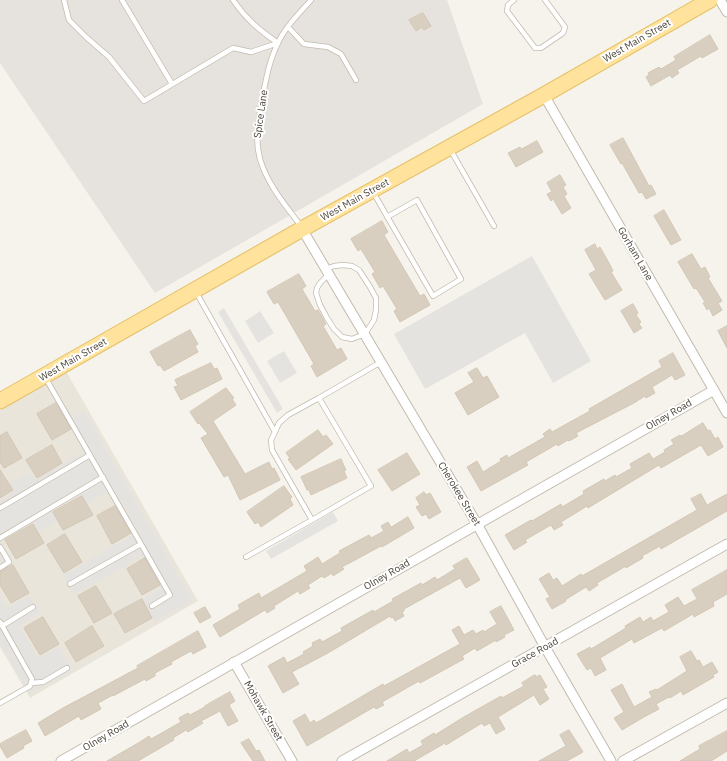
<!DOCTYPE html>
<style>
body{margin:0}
canvas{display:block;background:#f6f3ec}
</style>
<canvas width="727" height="761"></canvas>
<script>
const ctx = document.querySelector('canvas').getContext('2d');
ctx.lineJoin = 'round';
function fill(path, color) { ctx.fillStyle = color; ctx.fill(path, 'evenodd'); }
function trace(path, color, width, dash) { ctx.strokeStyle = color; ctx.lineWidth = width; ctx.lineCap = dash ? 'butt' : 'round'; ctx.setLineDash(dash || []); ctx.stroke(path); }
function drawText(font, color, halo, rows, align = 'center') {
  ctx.font = font + ' "IBM Plex Sans",sans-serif'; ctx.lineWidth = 4; ctx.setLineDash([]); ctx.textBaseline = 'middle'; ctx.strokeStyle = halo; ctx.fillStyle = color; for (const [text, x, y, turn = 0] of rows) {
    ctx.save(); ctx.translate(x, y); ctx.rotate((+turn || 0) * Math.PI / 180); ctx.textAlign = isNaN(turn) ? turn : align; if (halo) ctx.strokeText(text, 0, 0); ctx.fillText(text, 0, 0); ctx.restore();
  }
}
const residential = new Path2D(`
 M63,366L198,601L30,698L0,647V401Z`);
const industrial = new Path2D(`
 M0,0H447L483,104L155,293L0,63Z`);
const parking = new Path2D(`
 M532,256L591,361L553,383L525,333L425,389L394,334Z
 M224,308L283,409L277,413L218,312Z
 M260,311L274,333L258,343L245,321Z
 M284,351L297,373L280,383L267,361Z
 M84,411L192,600L155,622L142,599L161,588L142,556L74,595L63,575L139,532L114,488L87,504L81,494L53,510L58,520L38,532L32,522L0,540L12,561L0,567V500L14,492L10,483L30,472L35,480L84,451L67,420Z
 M333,512L338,521L271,559L266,551Z
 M0,596L7,608L29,596L36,609H38L39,614L19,626L38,658L59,647L72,670L29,694L0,643Z`);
const building = new Path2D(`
 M423,13L431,26L424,30L422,27L416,31L409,20Z
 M710,35L718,49L702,58L701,56L677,70L679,73L672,78L670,75L651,86L646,77L649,75L648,73L659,67L661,69L676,60L674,57Z
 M623,138L649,186L651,185L656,194L646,199L642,192L639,193L622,163L621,164L610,145Z
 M537,141L543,152L516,167L508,153L520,147L521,149Z
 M560,175L566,185L563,187L567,194L564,196L571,208L562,214L553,199L551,201L547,194L552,192L547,183Z
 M664,210L681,240L671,245L654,216Z
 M382,221L388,232L384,235L420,296L424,294L430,305L400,322L394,311L397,309L383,286L380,288L372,274L375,272L361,249L358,251L351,239Z
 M595,244L597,249L600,247L609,263L613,271L611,272L622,290L605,300L589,274L596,270L585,250Z
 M692,254L701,269L705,267L710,277L708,278L722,301L718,303L722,310L713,316L709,308L707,310L703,303L705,302L696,288L694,289L678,262Z
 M299,274L306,286L302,289L315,311L318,310L326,324L323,326L337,350L341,348L347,359L317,377L311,366L314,364L278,302L274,304L267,292Z
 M633,304L638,313L636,315L641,322L639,324L642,328L634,333L621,311Z
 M727,326V348L718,331Z
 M190,330L198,344L195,346L198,352L164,371L160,365L158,366L150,352Z
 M673,353L685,375L675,380L672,375L652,387L655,393L646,398L645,396L634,403L576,433L578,436L569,441L568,440L558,446L557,444L526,462L528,465L481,491L467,467L477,461L483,472L501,461L500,459L507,455L508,458L545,437L543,434L550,429L552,432L590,411L589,409L662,367L659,361Z
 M211,363L214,369L217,368L222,379L181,400L174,387L178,386L175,380Z
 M477,368L483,378L487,376L499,397L468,415L455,393L474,382L468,373Z
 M226,388L234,398L232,399L236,405L213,421L245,474L269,462L272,469L274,468L280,480L240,500L228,475L224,477L201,438L208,434L199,423L198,424L190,412Z
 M56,403L71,429L52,440L37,414Z
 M703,423L708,431L710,430L715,439L718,437L723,447L708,456L701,445L661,468L659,465L588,508L587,506L561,522L563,525L554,530L551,525L525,540L527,542L514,550L505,535L531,520L532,521L561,504L562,507L584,494L583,491L604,479L605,481L615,475L616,477L632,468L630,464L649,453L653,459L665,452L664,450L674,444L671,440L680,435L681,436Z
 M318,430L323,437L326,435L333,444L296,470L288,459L290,458L286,453Z
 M7,432L22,458L4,468L0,462V436Z
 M52,445L62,463L37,478L26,460Z
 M407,453L420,474L392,491L378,470Z
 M341,459L346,470L344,471L347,478L311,495L309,490H307L301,477Z
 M0,470L13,490L0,498Z
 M284,486L292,497L290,499L293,505L261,527L258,522L255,524L247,512Z
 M424,492L426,495L430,493L441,512L429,519L426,514L422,516L416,507L420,505L416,498Z
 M701,494L707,505L727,494V511L661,549L660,546L642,556L643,558L626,568V566L597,583L598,585L589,591L586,587L565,600L566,601L552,609L546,599L550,597L539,579L549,573L553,580L557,578L562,586L581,574L582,576L697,510L691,499Z
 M82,496L93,515L63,530L53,512Z
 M115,506L131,533L112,544L97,516Z
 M408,517L414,528L382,547L381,546L342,567L344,569L333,576L332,573L324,578L322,576L308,585L310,588L300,594L298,591L274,606L275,608L267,613L265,610L220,637L213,625L240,609L238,605L259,593L261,598L307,571L304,566L318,557L322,564L340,553L339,551L369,535L371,538L384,531L381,526L388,522L391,527Z
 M33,524L44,543L16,559L5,540Z
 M65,534L82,562L64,573L47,545Z
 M145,558L160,585L142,595L127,569Z
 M467,558L480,580L466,588L460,578L404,609V611L402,612L404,616L395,621L393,617L391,618L390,616L328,653L292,672L299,684L283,693L268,666L284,657L287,663L304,654L303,652L313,646L312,643L320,639L322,642L342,631L341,628L373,610L374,612L393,601L392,599L421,583L422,585L435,577L437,580L455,569L453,566Z
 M13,565L29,593L11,603L0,585V572Z
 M727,570V594L713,602L714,606L694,617L693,614L664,631L662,628L634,643L632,639L600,658L606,670L595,676L591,668L587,670L577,654L590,647L591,649L626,628L625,626L640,617L643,622L651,617L653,621L669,612L665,605L678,597L684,606L697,599L692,590Z
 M96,586L112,613L94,623L78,596Z
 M142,599L152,618L125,633L114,614Z
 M501,606L514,630L504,635L505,637L496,642V640L477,651L475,648L462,656L464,659L420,683L419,681L382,702L384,705L376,709L374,707L307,746L293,721L305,714L310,723L314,720L316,723L349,704L383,684L384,686L460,644L452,630L459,626L464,635L473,630L476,634L483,630L484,632L497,624L490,612Z
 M205,607L211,617L200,623L194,613Z
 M43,617L59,644L40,655L24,628Z
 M92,626L104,646L76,662L65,643Z
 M198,631L206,647L193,654L191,651L171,662L172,664L155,673V676L146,681L145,679L113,696V695L98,703L101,709L81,720L79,716L45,736L38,723L63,708L138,668L137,666Z
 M691,651L697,661L699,660L703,667L712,662L718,672L713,675L714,677L683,695L681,691L670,698L669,697L656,704L659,709L644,717L622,730L614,718L624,712L611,690L622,684L634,707L652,697L649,692L656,689L657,690L687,671L680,657Z
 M535,675L536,677L540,675L547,687L543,689L549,699L540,705L534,695L498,717L505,729L496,734L490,723L484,726L482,723L446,745L445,743L414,761H387L407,749L409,753L423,745L421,741L434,733L435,735L462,718L501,696L502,698L524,686L522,683Z
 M230,692L235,701L229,705L238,721L228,726L220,711L201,721L203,723L188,732L186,730L173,738L174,740L138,761H107L140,742L149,736L151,739L181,722L179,718L188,713L190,715L205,707V706Z
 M26,730L32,741L23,746L24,748L7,758L0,746V744Z
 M569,730L583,752L567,761H539L566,746L560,735Z
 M727,731V751L711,761H680L700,749L699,746Z
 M249,739L256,751L259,750L265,761H253L241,743Z`);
const lane = new Path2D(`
 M64,0L69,20L86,37L109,57L144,101L233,48L251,52L278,43
 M122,0L172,84
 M233,0C246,19 259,30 278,43
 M514,0L508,5L507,11L535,48H541L563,33L565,27L545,0
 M288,27L304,44L328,47L341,54L356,80
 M450,149L494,226
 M373,192L433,296L461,279L417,200L387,217
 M301,226C286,206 267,184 260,159C254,137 259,120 262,99C266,80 269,61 278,43C285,27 299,14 311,0
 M326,269L334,266L343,265L352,266L359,270L370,287L376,298V310L374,320L365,334L352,339L342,337L334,329L327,318L320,305L316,293L317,288L320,283L329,274
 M196,292L275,432L271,440L272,450L312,520L371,486L319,398L288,415L279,423L275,432
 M45,377L141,544L70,584
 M319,398L381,362
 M0,508L90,455
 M0,538L103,477
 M141,544L170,595L152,606
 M0,547L9,562L0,568
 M246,557L312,520
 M0,622L32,679L30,686L0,703
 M2,626L33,607
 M31,683L43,682L67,668`);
const street = new Path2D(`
 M720,0L727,12
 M544,95L727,413
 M302,229L477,524L545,647L611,761
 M234,662L292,761
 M61,761L714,390
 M342,761L727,544
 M623,761L727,703`);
const primary = new Path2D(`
 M0,401L302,229L544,95L710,0`);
const streetNames = [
 ["West Main Street",637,41,-30],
 ["Spice Lane",261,114,-82],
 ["West Main Street",355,200,-29],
 ["Gorham Lane",635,254,60],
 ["West Main Street",73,360,-30],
 ["Olney Road",669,415,-30],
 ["Cherokee Street",459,494,59],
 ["Olney Road",387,575,-30],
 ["Grace Road",535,653,-29],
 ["Mohawk Street",263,711,60],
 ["Olney Road",106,736,-30]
];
fill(residential, '#eae5da');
fill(industrial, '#e6e2dd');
fill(parking, '#e5e3e0');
fill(building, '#d8cfc1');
trace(building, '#d3c7b4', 1);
trace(lane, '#c2bbae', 6);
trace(street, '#c2bbae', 11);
trace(primary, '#e6c16a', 17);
trace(lane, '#fff', 4.5);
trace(street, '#fff', 9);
trace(primary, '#ffe39c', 15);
drawText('10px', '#4b4439', '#fff', streetNames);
</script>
